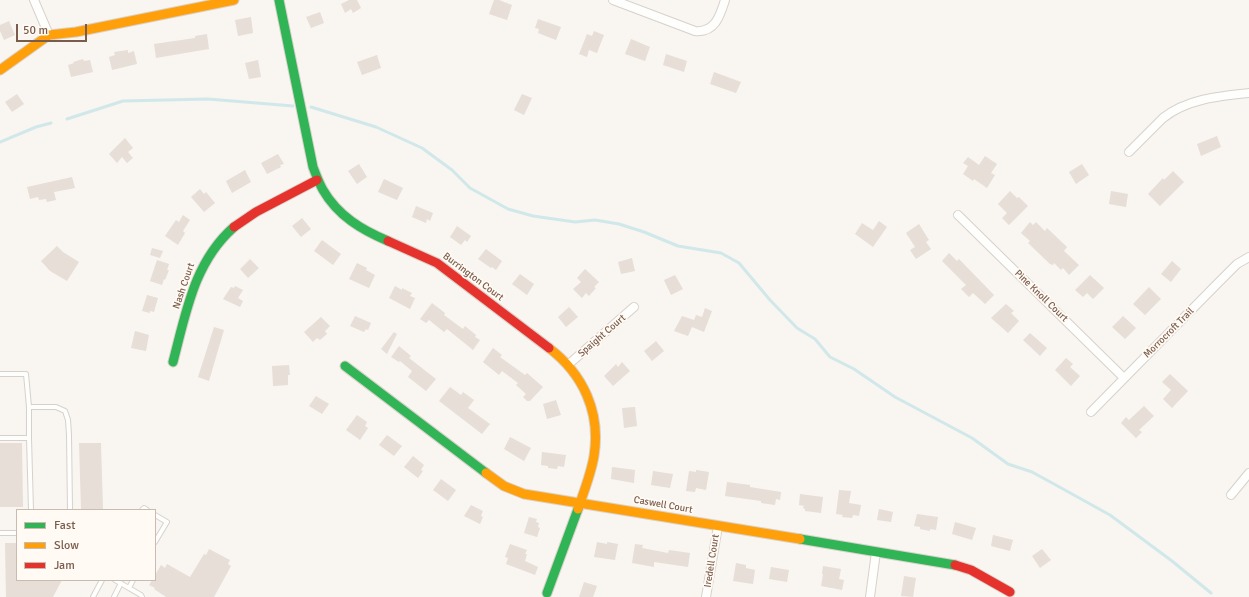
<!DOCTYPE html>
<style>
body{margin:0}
#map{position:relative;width:1249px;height:597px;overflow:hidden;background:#f9f5f0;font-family:Signika,sans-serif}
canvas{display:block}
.legend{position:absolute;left:16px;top:509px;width:140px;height:72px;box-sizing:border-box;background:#fffaf3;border:1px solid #cabbb1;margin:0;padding:5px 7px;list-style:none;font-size:12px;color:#7a5c4d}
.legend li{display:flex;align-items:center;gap:8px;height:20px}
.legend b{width:20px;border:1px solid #cabbb1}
.scale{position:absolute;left:16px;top:24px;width:71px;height:18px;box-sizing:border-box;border:2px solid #7a5c4d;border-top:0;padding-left:5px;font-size:12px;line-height:14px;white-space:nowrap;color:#7a5c4d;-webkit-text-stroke:3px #fffaf3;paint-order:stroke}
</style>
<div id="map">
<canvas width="1249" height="597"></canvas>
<ul class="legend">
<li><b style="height:5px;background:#30b455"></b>Fast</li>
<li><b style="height:5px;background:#ff9f0a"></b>Slow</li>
<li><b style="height:5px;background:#e5322d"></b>Jam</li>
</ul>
<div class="scale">50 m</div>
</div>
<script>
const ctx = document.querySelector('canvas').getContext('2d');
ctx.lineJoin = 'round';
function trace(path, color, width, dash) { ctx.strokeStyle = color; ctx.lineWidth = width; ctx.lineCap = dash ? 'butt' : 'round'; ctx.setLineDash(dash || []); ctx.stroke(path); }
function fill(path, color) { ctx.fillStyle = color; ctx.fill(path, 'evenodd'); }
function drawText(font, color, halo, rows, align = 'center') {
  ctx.font = font + ' Signika,sans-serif'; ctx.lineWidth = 3.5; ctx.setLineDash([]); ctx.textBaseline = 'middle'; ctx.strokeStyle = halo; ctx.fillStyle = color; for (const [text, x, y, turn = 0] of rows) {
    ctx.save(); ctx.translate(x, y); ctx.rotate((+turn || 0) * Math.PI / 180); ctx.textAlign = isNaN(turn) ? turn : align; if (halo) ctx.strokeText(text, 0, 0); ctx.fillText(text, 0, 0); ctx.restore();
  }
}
const stream = new Path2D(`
 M311,107L376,127L422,148L452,170L470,188L508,209L533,216L575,222L595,220L619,224L644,232L678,246L721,253L739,263L770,300L797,328L815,339L830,357L854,369L895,397L972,438L1008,464L1032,472L1054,484L1110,515L1172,561L1211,593
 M67,119L123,101L208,99L293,106
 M0,142L36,127L51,123`);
const building = new Path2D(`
 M349,0H357L361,8L353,13L351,9L345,13L341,4Z
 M494,0H499L512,5L507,20L489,14Z
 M320,12L324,23L311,28L306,17Z
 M251,17L253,33L238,36L235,20Z
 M538,19L561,27L556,40L538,33L539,29L535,28Z
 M9,21L15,35L4,40L0,31V25Z
 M594,31L604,35L597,53L589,50L587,57L579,54L587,34L592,36Z
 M207,34L209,49L156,58L154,44L195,38V36Z
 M631,39L650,47L645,61L625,54Z
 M128,50V53L134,51L137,64L112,70L109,57L115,55L114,52Z
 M666,54L687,61L684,72L663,65Z
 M377,55L381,68L362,75L357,62Z
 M83,59L84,61L90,60L93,72L71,77L68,65L74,63L73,62Z
 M258,60L261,77L249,79L245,63Z
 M714,72L741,82L736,93L710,84Z
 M17,94L24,104L12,112L5,102Z
 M522,94L532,98L524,115L514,110Z
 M1217,136L1221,147L1201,156L1197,144Z
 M125,138L133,148L128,152L133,158L127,163L122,157L117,163L109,154Z
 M278,154L284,164L280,165L281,167L267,174L261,163Z
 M985,156L997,164L991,173L995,175L987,188L974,179L973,181L963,174L968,166L963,163L968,157L979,165Z
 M359,164L367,177L357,184L348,171Z
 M1082,164L1089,175L1076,184L1069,172Z
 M245,170L251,182L232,193L226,181Z
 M1173,171L1184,182L1160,206L1148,194L1163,178L1164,180Z
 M72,177L75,188L54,192L56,200L47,202L46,199L39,200L38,197L30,199L27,187Z
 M384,179L403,188L397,200L378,192Z
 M200,189L204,194L206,192L215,203L204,212L191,197Z
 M1010,191L1017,198L1019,197L1028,206L1009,225L1002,218L1007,213L998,204Z
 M1111,191L1128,194L1126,207L1109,204Z
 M416,206L433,213L430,221L427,219L426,223L412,217Z
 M183,215L190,220L183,231L185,233L178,245L165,236L176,220L179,222Z
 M302,218L311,229L301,237L292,226Z
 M879,221L887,227L873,247L855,234L862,223L873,230Z
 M1030,222L1033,225L1036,222L1045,231L1047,228L1067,247L1064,251L1079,265L1069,275L1063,268L1061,270L1054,263L1053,265L1050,264L1028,243L1030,241L1021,233Z
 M919,224L929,240L926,242L931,249L916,259L910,250L915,247L906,233Z
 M457,226L471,236L467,242L465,240L461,245L450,237Z
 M322,240L341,254L333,265L314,251Z
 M57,246L63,252L79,262L67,281L50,271L41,261Z
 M152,248L163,251L160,258L150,255Z
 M486,249L502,261L496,270L492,267L491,268L478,259Z
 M949,253L957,261L959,259L994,295L985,304L973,293L969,297L961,289L966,285L942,261Z
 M632,258L635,271L621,274L618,262Z
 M250,259L259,268L248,278L240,269Z
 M157,260L169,264L167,270H169L165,280L164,279L162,285L150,281Z
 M1172,261L1181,269L1171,282L1161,274Z
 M357,263L367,268L366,270L375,275L369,288L349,279Z
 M585,269L599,282L594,287L596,288L589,296L586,293L582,298L573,289L581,282L577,278Z
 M520,274L534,284L527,295L512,284Z
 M675,275L683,289L671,295L664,280Z
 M1090,275L1104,288L1093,299L1087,293L1083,297L1075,290Z
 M235,286L243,290L238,298L243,301L240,307L223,299L231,287L234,288Z
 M395,286L402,290V288L412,293L410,296L415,298L410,309L389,298Z
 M1149,287L1161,299L1145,315L1133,304Z
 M147,295L158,298L154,312L150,311V313L142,311Z
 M432,303L445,313L444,315L463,329L465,326L476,335L475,337L480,340L473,350L447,329L444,332L429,320L426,323L420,319Z
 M1006,304L1014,311L1011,313L1019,321L1008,333L991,318Z
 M569,307L578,317L566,327L558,317Z
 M705,308L712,311L704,332L692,327L688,336L674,331L682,316L694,320L696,315L702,317Z
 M355,316L371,323L368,330L366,329L364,332L350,326Z
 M1123,316L1136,328L1125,339L1112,327Z
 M321,317L330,326L325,331L327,334L320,340L317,338L313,342L304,332Z
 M214,327L224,330L209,381L198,377Z
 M135,331L149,335L146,351L131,348Z
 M394,332L397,334L387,354L381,349Z
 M1030,333L1047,348L1040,356L1023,340Z
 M656,341L664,351L652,361L644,351Z
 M399,346L411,356L409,358L436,379L426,391L408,377L412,371L400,361L399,362L391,357Z
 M493,348L502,355L500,357L525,375L527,373L543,387L530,401H527L523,397L526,394L516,385L518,383L502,371L499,375L483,362Z
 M1066,358L1073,364L1070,367L1080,376L1071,386L1055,370Z
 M622,362L630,371L613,386L604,376L616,364L618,367Z
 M289,365L290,375H288V385L273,386L272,366Z
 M1170,374L1188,391L1172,408L1163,399L1171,390L1162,382Z
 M450,387L461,395L463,392L474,400L468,408L490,424L482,434L439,401Z
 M316,396L329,404L322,414L309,406Z
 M556,400L561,415L547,419L543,404Z
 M1144,406L1154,416L1139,430L1142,432L1136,438L1121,423L1126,417L1129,420Z
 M635,407L637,426L624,428L622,408Z
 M357,415L367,422L365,426L368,428L360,440L346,430Z
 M387,435L402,446L394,456L379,445Z
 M510,437L531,448L524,461L504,449Z
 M0,443H22L23,507H0Z
 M79,443H101L103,510H81Z
 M542,452L566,455L564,467L558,466L557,469L548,468V466L541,465Z
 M413,456L424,465L421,470L423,471L418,478L404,467Z
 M612,467L635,470L634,483L611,479Z
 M696,470L709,472L706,490L696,488L695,492L686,491L689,471L696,472Z
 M653,471L673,474L670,488L651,485Z
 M441,479L456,490L448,501L433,490Z
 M727,482L750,485V487L781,492L780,500L776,499L775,505L761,503V501L725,496Z
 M839,490L851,491L849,503L861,505L859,516L853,515L852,518L842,517L843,515L836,514Z
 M800,494L823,497L821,513L805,511V509L803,508L804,506L799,505Z
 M471,505L483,511L481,516L483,517L480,524L464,516Z
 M879,509L893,512L891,522L877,520Z
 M917,514L938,517L936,530L930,529V531L920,529V527L914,526Z
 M529,517L537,519L536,522L539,523L538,527L540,528L537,537L524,533Z
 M955,522L976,528L972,540L952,534Z
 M993,535L1013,540L1010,551L991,546Z
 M597,542L607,544V542L618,544L615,560L594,557Z
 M5,543H17V580H62L53,597H6Z
 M510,544L527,550L525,554H527L525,561L538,567L535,575L506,564L508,558L505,557Z
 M635,544L643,545L642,548L668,553L669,550L690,553L688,567L654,562V567L632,563Z
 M209,549L230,560L228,564L231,566L214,597H166L154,589L155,588L149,585L152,580H155V575L161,565L165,568L167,564L190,577L204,554L206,555Z
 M1042,549L1051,560L1040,568L1032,556Z
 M736,563L746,565V568L755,570L753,584L733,581Z
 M823,566L841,569L839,579L844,580L842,590L821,586L823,574H822Z
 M771,567L789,570L787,582L769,579Z
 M904,576L916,578L913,597L901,596Z
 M584,582L597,586L593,597H579Z`);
const lane = new Path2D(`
 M0,374H26L29,407H56L65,411L68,420L69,435L70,510
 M29,407V438
 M0,438H29L31,510
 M142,510L144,508L147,510
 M155,515L167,522L155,542
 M0,533H17
 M115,580L141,595L142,597
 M129,588L133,580
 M93,597L102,580
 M114,597L121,583`);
const street = new Path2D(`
 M34,0L49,35
 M613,0L695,31C715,33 720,16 725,0
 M1129,152L1163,118C1187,99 1219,96 1249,93
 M958,215L1124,378
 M569,364L634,307
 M1091,412L1215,286L1237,264L1249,257
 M1231,495L1249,473
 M706,597L718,526
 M870,597L876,552`);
const fast = new Path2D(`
 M279,0L313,167C316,175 319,183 323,190C338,216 362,230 388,241
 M173,362C186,313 194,262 234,227
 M345,366L486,473
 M800,539L955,565
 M547,593L578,509`);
const slow = new Path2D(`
 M0,70L49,35L76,32L234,0
 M549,348C583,374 601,412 594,456C591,474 584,491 578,509
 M486,473L504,486L524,494L800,539`);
const jam = new Path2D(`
 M234,227L256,212L317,180
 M388,241L437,263L549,348
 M955,565L971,570L1010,592`);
const streetNames = [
 ["Burrington Court",473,277,37],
 ["Nash Court",184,286,-71],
 ["Pine Knoll Court",1041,296,44],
 ["Morrocroft Trail",1169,333,-45],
 ["Spaight Court",602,336,-41],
 ["Caswell Court",663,505,10],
 ["Iredell Court",712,561,-81]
];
trace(stream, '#d0e8ea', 3);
fill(building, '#e6ded7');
trace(lane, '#d7d1cb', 6);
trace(street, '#d7d1cb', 10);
trace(fast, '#d9d2cb', 11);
trace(slow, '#d9d2cb', 11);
trace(jam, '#d9d2cb', 11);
trace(lane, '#fefefd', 4);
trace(street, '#fefefd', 8);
trace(fast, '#30b455', 9);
trace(slow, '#ff9f0a', 9);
trace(jam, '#e5322d', 9);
drawText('10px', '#7a5c4d', '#fffaf3', streetNames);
</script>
